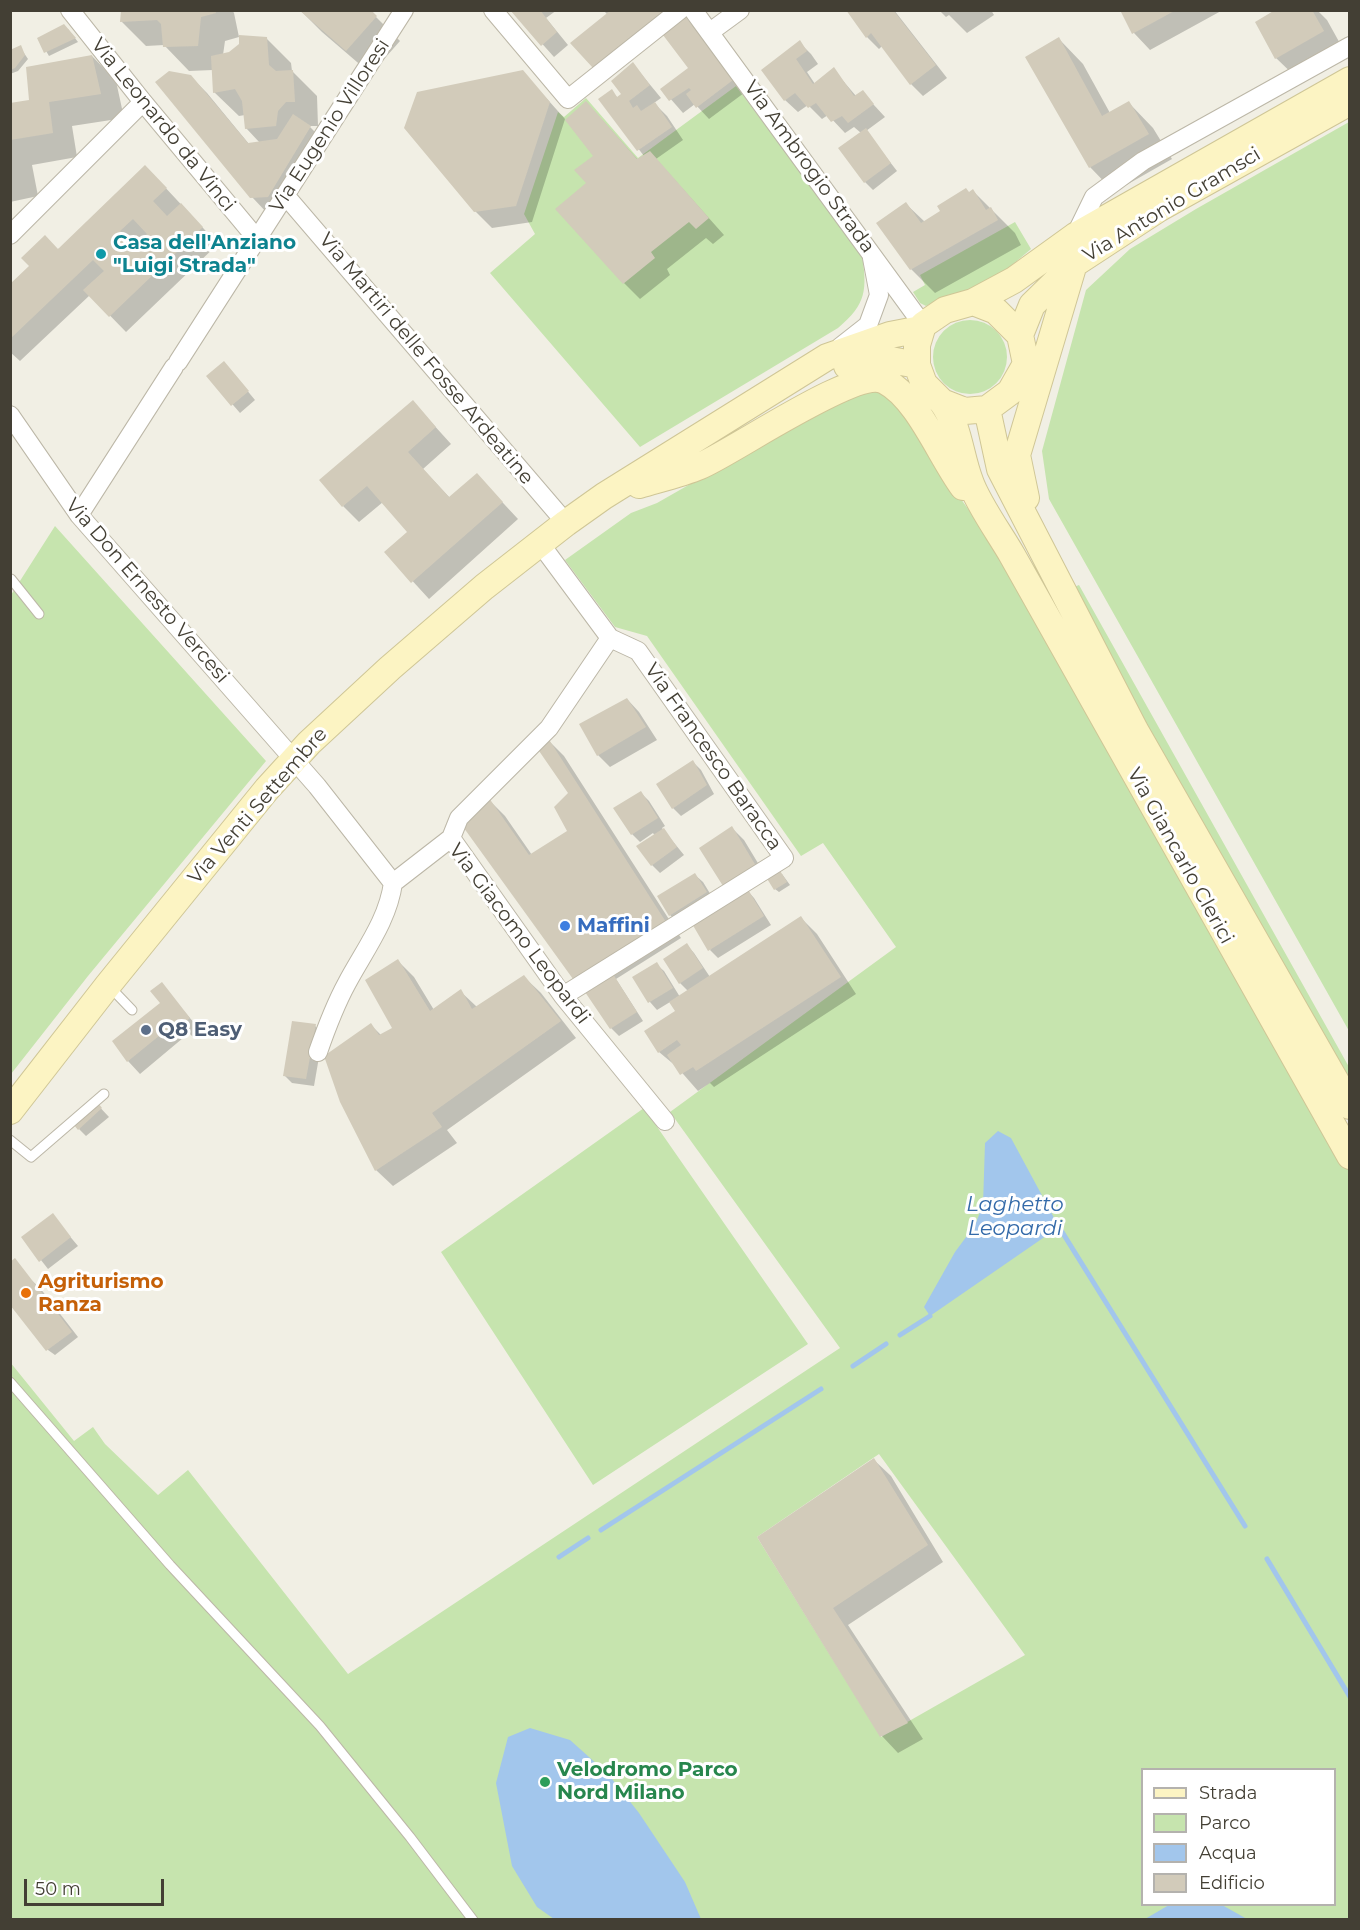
<!DOCTYPE html>
<style>
body{margin:0}
#map{position:relative;width:1360px;height:1930px;overflow:hidden;background:#f1efe4;font-family:Montserrat,sans-serif}
canvas{display:block}
.frame{position:absolute;inset:0;border:12px solid #433f34;pointer-events:none}
.legend{position:absolute;left:1141px;top:1768px;width:195px;height:138px;box-sizing:border-box;background:#fff;border:2px solid #b4b2ae;margin:0;padding:8px 10px;list-style:none;font-size:18px;color:#433f34}
.legend li{display:flex;align-items:center;gap:12px;height:30px}
.legend b{width:30px;border:2px solid #b4b2ae}
.scale{position:absolute;left:24px;top:1879px;width:140px;height:27px;box-sizing:border-box;border:3px solid #433f34;border-top:0;padding-left:8px;font-size:18px;line-height:21px;white-space:nowrap;color:#433f34;-webkit-text-stroke:4px #fff;paint-order:stroke}
</style>
<div id="map">
<canvas width="1360" height="1930"></canvas>
<div class="frame"></div>
<ul class="legend">
<li><b style="height:8px;background:#fcf4c3"></b>Strada</li>
<li><b style="height:16px;background:#c6e4ae"></b>Parco</li>
<li><b style="height:16px;background:#a2c6ec"></b>Acqua</li>
<li><b style="height:16px;background:#d2cbba"></b>Edificio</li>
</ul>
<div class="scale">50 m</div>
</div>
<script>
const ctx = document.querySelector('canvas').getContext('2d');
ctx.lineJoin = 'round';
function fill(path, color) { ctx.fillStyle = color; ctx.fill(path, 'evenodd'); }
function trace(path, color, width, dash) { ctx.strokeStyle = color; ctx.lineWidth = width; ctx.lineCap = dash ? 'butt' : 'round'; ctx.setLineDash(dash || []); ctx.stroke(path); }
function drawText(font, color, halo, rows, align = 'center') {
  ctx.font = font + ' Montserrat,sans-serif'; ctx.lineWidth = 6; ctx.setLineDash([]); ctx.textBaseline = 'middle'; ctx.strokeStyle = halo; ctx.fillStyle = color; for (const [text, x, y, turn = 0] of rows) {
    ctx.save(); ctx.translate(x, y); ctx.rotate((+turn || 0) * Math.PI / 180); ctx.textAlign = isNaN(turn) ? turn : align; if (halo) ctx.strokeText(text, 0, 0); ctx.fillText(text, 0, 0); ctx.restore();
  }
}
const green = new Path2D(`
 M736,86L862,254C867,289 867,304 838,328L640,447L490,273L535,234L524,214L558,112L564,117L586,98L638,158Z
 M1349,122L1348,189L1350,191L1349,1031L1049,499L1042,451L1086,290L1130,249L1196,209Z
 M1015,222L1031,249L986,287L948,295L926,306L920,303L913,292L925,285L920,275Z
 M933 357a37 37 0 1 1 74 0a37 37 0 1 1-74 0Z
 M857,389L888,392L904,407L963,502L1008,563L1349,1169V1919H11L10,1362L74,1441L93,1427L105,1444L158,1495L188,1470L348,1674L840,1348L670,1112L896,947L823,843L801,856L647,636L615,627L565,560L631,513L657,503ZM879,1454L1025,1655L881,1737L757,1537ZM1142,1770H1334V1904H1142Z
 M55,526L266,761L88,976L11,1074V595Z
 M1079,585L1349,1067V1100L1137,725L1074,587Z
 M644,1108L808,1344L593,1485L441,1252Z`);
const water = new Path2D(`
 M998,1131L1011,1138L1059,1227L930,1316L924,1307L955,1252L975,1225L983,1205L985,1143Z
 M530,1728L570,1740L608,1774L639,1813L685,1882L701,1919H554L537,1907L512,1866L496,1783L508,1737Z
 M1169,1905H1222L1247,1919H1145Z`);
const shadow = new Path2D(`
 M122,10H232L234,13L239,37L225,41L223,55L267,39L291,63L292,71L317,96L318,126H309L326,143L268,214L252,197L190,76L207,93L249,144L260,143L246,128L245,115L239,116L214,92L213,70L189,71L164,45L146,46L122,22Z
 M300,10L376,17L400,41L371,74L322,32Z
 M512,10H557L546,18L568,45L554,57Z
 M603,10H685L684,17L697,30L744,93L709,119L695,104L683,113L662,89L690,69L672,30L594,67L608,15Z
 M847,10H894L947,78L923,96L911,84L882,46L879,49L867,37Z
 M939,10H991L994,15L967,33L949,15L946,17Z
 M1121,10H1221V11L1150,50L1134,33Z
 M1278,10H1317L1327,20L1347,56L1301,82L1276,58Z
 M68,29L78,42L49,56L39,39Z
 M1059,39L1083,64L1110,113L1129,103L1153,128L1172,159L1114,192L1090,167Z
 M799,42L811,54L818,64L807,72L815,84L833,69L856,96L862,92L885,117L866,131L897,171L873,190L865,182L861,133L854,127L845,133L828,115L822,119L808,105L798,112L785,100L763,70Z
 M20,47L28,59L18,71L10,74V52Z
 M92,56L116,81L124,118L72,126L77,157L32,165L38,196L10,202V105L31,102Z
 M633,64L661,98L654,103L667,116L683,140L656,159L724,235L713,244L706,238L667,269L670,275L640,299L624,283L588,183L596,156L602,120L638,160L644,156L600,99L611,91L618,98L623,95Z
 M523,72L565,119L532,222L492,228L475,211Z
 M162,184L218,244L126,332L90,295L20,361L10,352V286L31,266Z
 M973,191L1015,233L1021,245L935,293L911,269L906,204L925,222Z
 M231,371L255,400L240,413L208,376Z
 M413,402L451,444L423,469L450,498L477,475L518,519L429,599L386,552L409,532L383,502L359,522L343,506Z
 M627,699L639,712L657,740L610,767L598,755Z
 M548,740L564,756L681,938L616,979L643,1021L619,1036L611,1028L588,992L574,978L489,800L505,816L532,855L569,832L570,794Z
 M693,762L701,770L714,794L681,816L673,808L658,785Z
 M641,793L649,801L665,826L662,828L684,855L660,873L652,865L655,836L653,833L640,842L632,834Z
 M732,828L744,840L767,878L747,890L754,898L771,925L718,958L710,950L735,897Z
 M782,874L790,885L779,892L775,889Z
 M695,875L703,882L714,900L678,923L670,915Z
 M801,918L817,934L856,994L714,1087L710,1083L698,1091L677,1067L659,1052L677,1012L670,1002L657,1010L650,1002L634,977L656,964L664,971L680,997L688,991L680,983L665,960L687,945L694,953L710,977Z
 M398,961L414,977L434,1010L460,991L477,1007L524,977L541,993L576,1038L447,1130L457,1143L393,1186L376,1170L371,1025L381,1035L394,1028Z
 M161,984L201,1031L193,1037L189,1033L140,1074L128,1061L114,1042L162,1003Z
 M315,1026L323,1034L314,1086L292,1083L284,1075Z
 M94,1101L109,1117L86,1136L79,1129Z
 M52,1215L78,1246L48,1269L23,1237Z
 M27,1276L40,1288L78,1337L55,1355L48,1350L10,1303Z
 M874,1460L891,1476L943,1562L848,1625L923,1739L898,1753L882,1736L759,1537Z`);
const stream = new Path2D(`
 M1059,1227L1245,1526
 M900,1335L930,1316
 M853,1366L886,1344
 M601,1530L821,1389
 M559,1557L588,1538
 M1267,1559L1350,1697`);
const building = new Path2D(`
 M121,10H215L216,13L201,17L198,46L163,47L161,24L157,20L120,22Z
 M299,10H371L377,16L346,51Z
 M510,10H540L557,32L541,46Z
 M611,10H665L593,68L570,43Z
 M846,10H893L936,65L910,85L871,33L866,38Z
 M1120,10H1176L1132,34Z
 M1275,10H1312L1324,31L1275,59L1255,22Z
 M685,16L733,80L696,108L686,94L691,90L689,88L669,101L660,89L688,68L663,35Z
 M64,24L76,38L44,53L37,38Z
 M239,35L267,37L269,65L276,71L293,70L295,102H286L278,111L276,126L245,129L242,101L235,89L213,93L211,56L229,52L239,44Z
 M1059,37L1102,116L1129,101L1149,134L1089,168L1025,57Z
 M800,40L807,51L796,59L813,84L834,67L854,96L863,90L874,104L848,123L842,116L831,122L816,103L808,108L795,93L784,101L761,70Z
 M21,45L25,55L15,68L10,70V50Z
 M92,55L101,94L49,102L53,133L10,140V103L29,100L26,67Z
 M633,62L650,85L629,101L633,108L637,105L641,111L655,102L672,127L637,151L598,99L612,89L617,97L621,94L611,81Z
 M523,70L550,102L516,206L474,212L404,128L417,92Z
 M169,71L191,75L248,143L277,139L293,114L311,126L268,197L250,198L155,82Z
 M586,101L637,159L650,151L709,218L696,229L689,222L651,252L655,258L623,284L555,209L586,183L574,170L593,156L565,120Z
 M866,128L891,163L864,183L838,148Z
 M145,165L167,188L153,201L167,216L181,203L203,227L109,317L83,290L104,271L93,260L10,339V284L29,266L21,258L45,235L58,249ZM133,219L147,234L135,246L120,231Z
 M966,188L969,192L973,189L986,210L991,207L998,220L910,270L876,223L906,202L921,223L940,211L937,206Z
 M224,361L249,391L231,406L206,376Z
 M413,400L436,427L408,452L449,497L477,473L503,502L411,583L384,552L407,532L367,486L342,507L319,480Z
 M627,698L646,727L597,756L579,724Z
 M548,738L666,922L573,979L461,824L489,798L529,855L567,831L554,807L568,793L537,748Z
 M693,760L707,785L672,809L656,784Z
 M641,791L658,818L631,835L613,808Z
 M732,826L756,866L723,886L699,848Z
 M664,828L677,847L651,866L636,846Z
 M779,869L787,882L774,890L766,877Z
 M695,873L707,892L669,916L657,896Z
 M747,888L764,916L708,951L691,922Z
 M801,916L841,977L696,1071L693,1067L680,1075L667,1055L681,1045L677,1040L658,1053L644,1031L675,1011L669,1002Z
 M687,943L703,968L679,984L663,959Z
 M398,959L430,1011L461,989L472,1009L524,975L561,1021L432,1113L442,1127L375,1171L340,1102L324,1056L371,1023L379,1035L392,1028L365,980Z
 M657,962L673,988L648,1003L632,977Z
 M613,974L637,1012L610,1029L585,992Z
 M162,982L190,1018L180,1026L176,1022L127,1062L112,1041L160,1003L150,991Z
 M292,1021L316,1024L306,1079L283,1076Z
 M95,1099L102,1108L78,1130L70,1120Z
 M53,1213L71,1237L39,1262L21,1237Z
 M15,1258L72,1332L46,1351L10,1305V1262Z
 M874,1458L928,1545L833,1608L908,1723L880,1737L757,1537Z`);
const lane = new Path2D(`
 M11,579L39,614
 M109,986L132,1010
 M10,1140L31,1157L104,1094
 M10,1382L170,1565L320,1726L410,1837L473,1920`);
const street = new Path2D(`
 M70,10L143,102L257,239
 M493,10L568,99L680,10
 M693,10L923,325
 M710,32L740,10
 M285,195L566,523
 M10,235L143,102
 M1075,236L1094,197L1143,161L1350,46
 M840,347L868,325L879,295L872,258
 M178,362L404,10
 M10,415L79,515L317,786L393,883
 M79,515L174,367
 M539,542L610,638L638,651L784,858L563,996
 M451,838L459,818L549,728L610,638
 M393,883L451,838L563,996L665,1121
 M318,1052C326,1029 335,1005 347,983C364,951 388,920 393,883`);
const secondary = new Path2D(`
 M973,302L1014,280L1075,236L1350,80
 M973,302L996,311L1020,335L1026,364L1010,392L987,409L965,411L942,402L924,384L917,365V345L923,325L945,310Z
 M1020,335L1032,305L1074,264L1158,209L1350,102
 M847,366L880,358L917,365
 M942,402C959,425 960,455 970,481C978,504 1000,534 1012,555L1350,1156
 M987,409L1000,469L1135,730L1350,1106
 M639,485C659,479 681,474 700,466C734,452 856,366 885,381C918,398 940,456 963,487
 M1026,498L1017,455L1073,267
 M10,1111L108,985L267,789L309,743L390,668L484,587L566,523L604,496L827,357L890,335L921,329`);
const markers = [
 [101,254,6,"#0f9aa8"],
 [565,926,6,"#3f7fe0"],
 [146,1030,6,"#5c6f8a"],
 [26,1293,6,"#e8710a"],
 [545,1782,6,"#2e9e5b"]
];
const streetNames = [
 ["Via Leonardo da Vinci",163,125,51],
 ["Via Eugenio Villoresi",330,126,-57],
 ["Via Ambrogio Strada",809,167,54],
 ["Via Antonio Gramsci",1172,205,-31],
 ["Via Martiri delle Fosse Ardeatine",426,359,50],
 ["Via Don Ernesto Vercesi",147,591,49],
 ["Via Francesco Baracca",713,757,55],
 ["Via Venti Settembre",258,806,-49],
 ["Via Giancarlo Clerici",1180,856,61],
 ["Via Giacomo Leopardi",519,934,53]
];
const cultureNames = [
 ["Casa dell'Anziano",113,243],
 ["\"Luigi Strada\"",113,266]
];
const shopNames = [
 ["Maffini",577,926]
];
const serviceNames = [
 ["Q8 Easy",158,1030]
];
const foodNames = [
 ["Agriturismo",38,1282],
 ["Ranza",38,1305]
];
const leisureNames = [
 ["Velodromo Parco",557,1770],
 ["Nord Milano",557,1793]
];
const waterNames = [
 ["Laghetto",1015,1205],
 ["Leopardi",1015,1229]
];
fill(green, '#c6e4ae');
fill(water, '#a2c6ec');
fill(shadow, '#0003');
trace(stream, '#a2c6ec', 5);
fill(building, '#d2cbba');
trace(lane, '#bcb7a7', 11);
trace(street, '#bcb7a7', 20);
trace(secondary, '#cfc696', 28);
trace(lane, '#fff', 9);
trace(street, '#fff', 18);
trace(secondary, '#fcf4c3', 26);
for (const [x, y, r, color] of markers) { const dot = new Path2D(); dot.arc(x, y, r, 0, 2 * Math.PI); ctx.fillStyle = color; ctx.fill(dot); trace(dot, '#fff', 2); }
drawText('20px', '#433f34', '#fff', streetNames);
drawText('bold 20px', '#0d838f', '#fff', cultureNames, 'left');
drawText('bold 20px', '#366cbe', '#fff', shopNames, 'left');
drawText('bold 20px', '#4e5e75', '#fff', serviceNames, 'left');
drawText('bold 20px', '#c56008', '#fff', foodNames, 'left');
drawText('bold 20px', '#27864d', '#fff', leisureNames, 'left');
drawText('italic 21px', '#336aa9', '#fff', waterNames);
</script>
